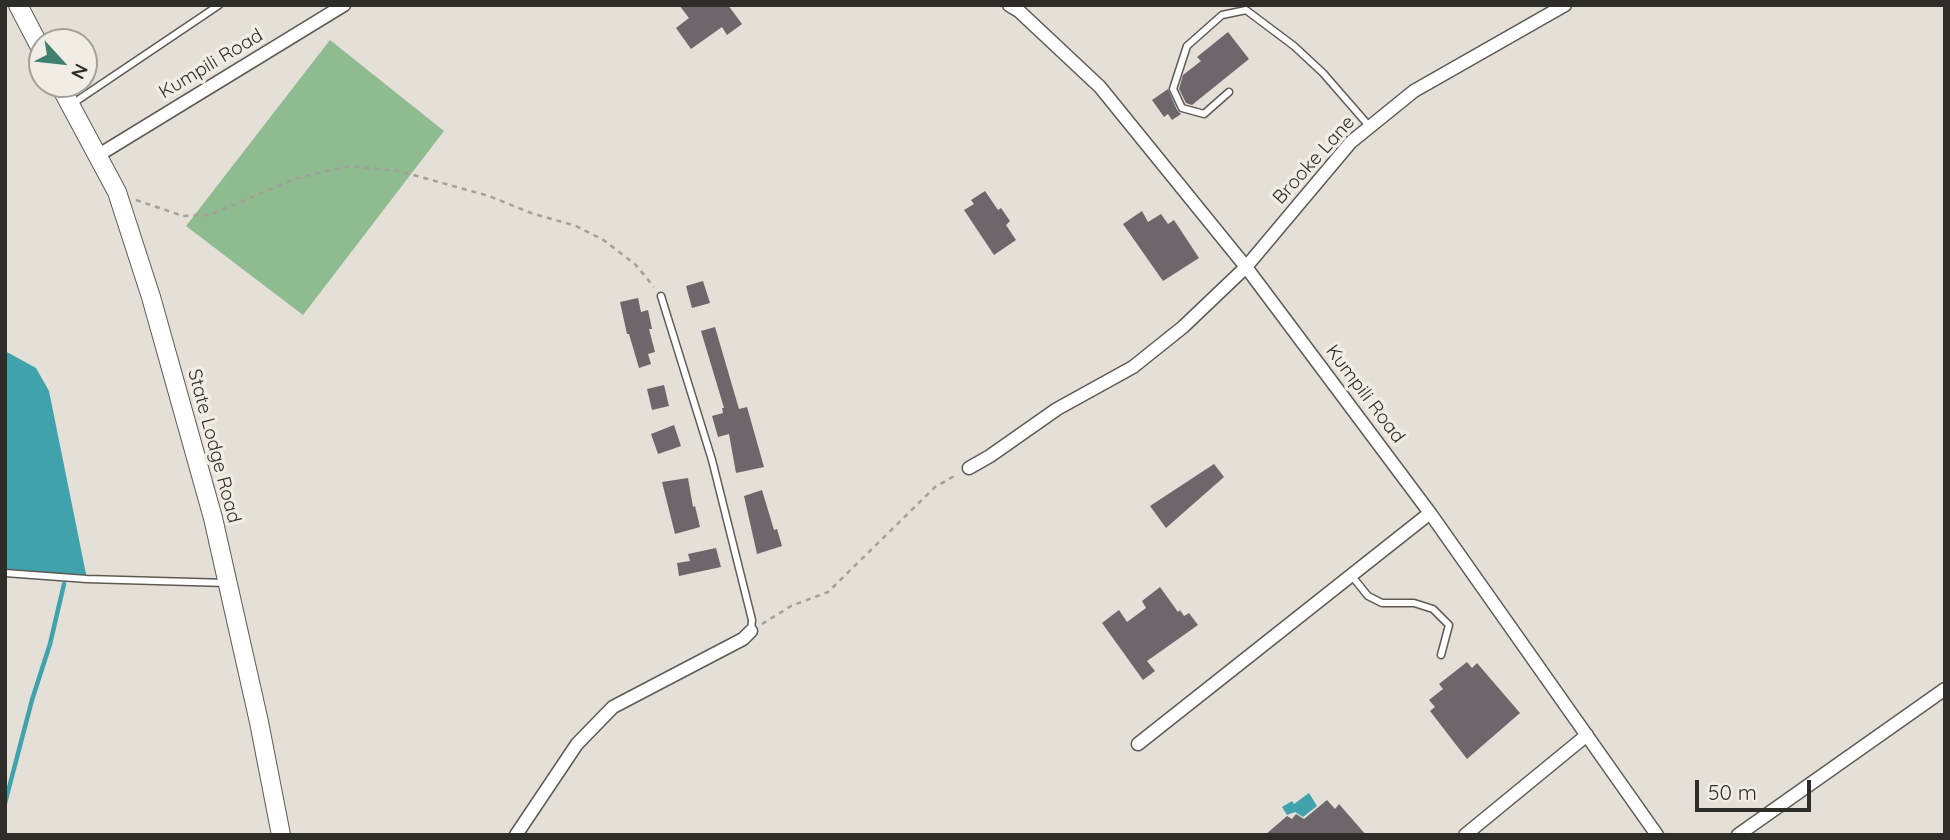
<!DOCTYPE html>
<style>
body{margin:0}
#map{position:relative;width:1950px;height:840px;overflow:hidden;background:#e4dfd7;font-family:Quicksand,sans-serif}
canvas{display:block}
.frame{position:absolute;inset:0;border:7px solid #2f2d2a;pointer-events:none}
.north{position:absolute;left:28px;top:28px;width:70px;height:70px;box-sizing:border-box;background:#f1ece4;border:2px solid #a3a09a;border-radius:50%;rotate:117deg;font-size:19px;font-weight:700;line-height:28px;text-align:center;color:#2f2d2a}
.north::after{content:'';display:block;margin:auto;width:24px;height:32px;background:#3f8070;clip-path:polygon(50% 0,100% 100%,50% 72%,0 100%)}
.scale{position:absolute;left:1695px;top:780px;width:116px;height:32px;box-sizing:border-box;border:4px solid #2f2d2a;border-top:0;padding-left:9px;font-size:21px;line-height:24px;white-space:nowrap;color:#2f2d2a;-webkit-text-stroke:5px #f1ece4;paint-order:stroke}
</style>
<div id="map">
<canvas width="1950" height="840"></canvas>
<div class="frame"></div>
<div class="north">N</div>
<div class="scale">50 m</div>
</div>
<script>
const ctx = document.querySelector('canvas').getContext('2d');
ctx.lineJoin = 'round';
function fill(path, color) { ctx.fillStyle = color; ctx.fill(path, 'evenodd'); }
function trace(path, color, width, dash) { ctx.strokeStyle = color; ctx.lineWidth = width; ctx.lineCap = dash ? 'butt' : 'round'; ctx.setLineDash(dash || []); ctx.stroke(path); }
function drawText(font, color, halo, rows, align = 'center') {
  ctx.font = font + ' Quicksand,sans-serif'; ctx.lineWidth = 7; ctx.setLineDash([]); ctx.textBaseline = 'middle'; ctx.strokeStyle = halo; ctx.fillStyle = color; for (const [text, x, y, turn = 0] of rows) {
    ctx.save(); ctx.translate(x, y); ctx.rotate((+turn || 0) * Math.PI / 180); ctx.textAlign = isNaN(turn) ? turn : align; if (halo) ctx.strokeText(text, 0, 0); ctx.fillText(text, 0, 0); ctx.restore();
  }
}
const green = new Path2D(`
 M330,40L444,131L303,315L186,226Z`);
const water = new Path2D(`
 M5,351L36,368L49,391L87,579L5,573Z
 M1309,793L1317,806L1303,817L1295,812L1287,815L1282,807L1292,801L1294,804Z`);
const stream = new Path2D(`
 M5,803L32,700L50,644L64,584`);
const building = new Path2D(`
 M679,5H728L742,24L727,35L722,27L691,49L676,28L689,18Z
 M1228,32L1249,59L1192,105L1186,103L1179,89L1183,75L1201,61L1197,57Z
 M1168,89L1177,110L1181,114L1172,120L1168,114L1164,117L1152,100Z
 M985,191L998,210L1001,208L1010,221L1006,225L1016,240L994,255L964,210L974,204L971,200Z
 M1142,211L1148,222L1161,214L1168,224L1174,220L1199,258L1163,281L1123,224Z
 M703,281L710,303L692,308L686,286Z
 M638,298L641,312L648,310L652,329H649L655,352L648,354L651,364L639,368L629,334H627L620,302Z
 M715,327L739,409L747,407L764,467L736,473L729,434L718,437L712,416L723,413L722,408H724L701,331Z
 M664,385L669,406L652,410L647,389Z
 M674,425L681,446L658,454L651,434Z
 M1214,464L1224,477L1166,528L1150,506Z
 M688,478L693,507L695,506L700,527L675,534L662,482Z
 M762,490L774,530L777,529L782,546L757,554L744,496Z
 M716,548L721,567L679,576L677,563L690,561L688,554Z
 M1160,587L1178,612L1180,610L1184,616L1189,613L1198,625L1147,661L1155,671L1143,680L1102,623L1119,610L1127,622L1146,608L1142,601Z
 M1467,662L1472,668L1477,663L1520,713L1467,759L1430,711L1435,707L1429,700L1443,689L1439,684Z
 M1327,800L1335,809L1339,804L1366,835H1265L1287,816L1292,819L1296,814L1304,819Z`);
const path = new Path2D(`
 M136,200L183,216L210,215L297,178L349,166L399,171L489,196L531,213L576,226L602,239L635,264L654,287
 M762,624L791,606L828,592L935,487L958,474`);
const lane = new Path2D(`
 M1229,92L1204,114L1182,108L1173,89L1187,46L1222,15L1246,10L1294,46L1323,73L1370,127
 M72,104L219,5
 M661,296L712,460L752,620L751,631
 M5,573L87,579L227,583
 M1351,575L1368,596L1382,603H1414L1433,609L1449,625L1441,655`);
const street = new Path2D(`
 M1009,5L1019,11L1100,87L1246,267L1430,513L1657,835
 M97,156L344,5
 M969,468L990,456L1057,409L1133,367L1183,327L1246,267L1351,142L1414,91L1565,5
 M1138,744L1430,513
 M516,835L577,744L613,707L743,639L751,631
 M1465,835L1587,735
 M1738,835L1945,689`);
const secondary = new Path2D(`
 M18,5L42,51
 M59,84L117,192L151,297L213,518L259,722L281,835`);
const streetNames = [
 ["Kumpili Road",211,64,-31],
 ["Brooke Lane",1314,160,-48],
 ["Kumpili Road",1365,394,53],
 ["State Lodge Road",214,446,75]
];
fill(green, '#8fbb91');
fill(water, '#40a3ac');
trace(stream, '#40a3ac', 4.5);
fill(building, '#6d666b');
trace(lane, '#5e5a53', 9);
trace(street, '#5e5a53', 15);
trace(secondary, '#5e5a53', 20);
trace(path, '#a39f99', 2.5, [5, 5]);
trace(lane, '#fff', 6);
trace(street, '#fff', 12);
trace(secondary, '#fff', 18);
drawText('19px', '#2f2d2a', '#f1ece4', streetNames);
</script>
